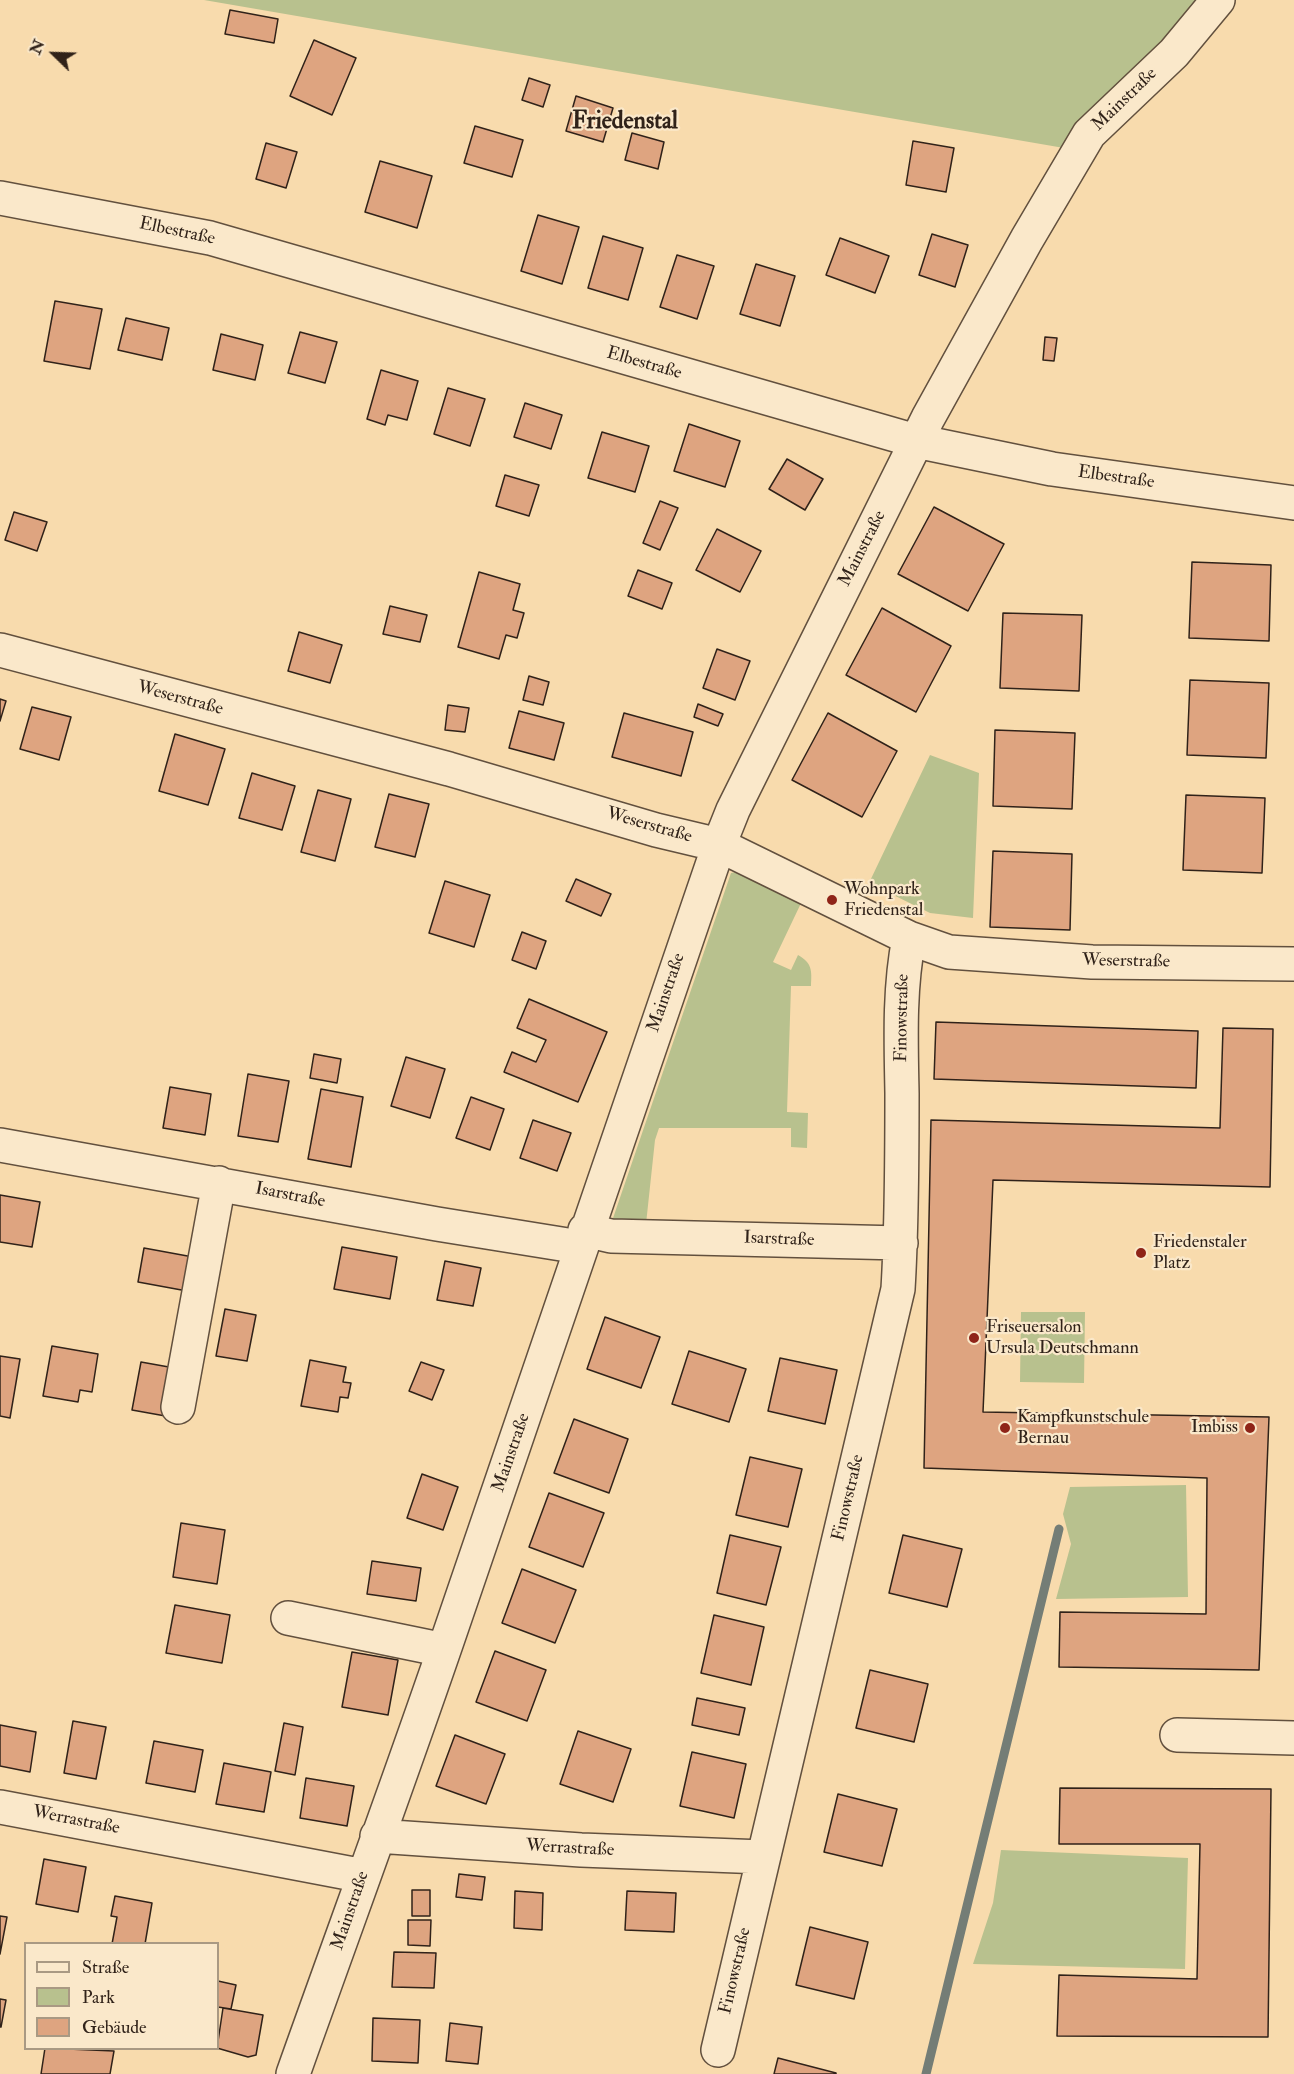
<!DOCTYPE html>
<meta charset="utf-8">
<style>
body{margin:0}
#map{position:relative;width:1294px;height:2074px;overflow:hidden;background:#f8dbad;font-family:"IM FELL Double Pica",serif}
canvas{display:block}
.legend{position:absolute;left:24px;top:1942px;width:195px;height:108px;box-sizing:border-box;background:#fae8ca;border:2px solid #a99983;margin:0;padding:8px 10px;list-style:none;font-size:18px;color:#302219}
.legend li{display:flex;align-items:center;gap:12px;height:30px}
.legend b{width:30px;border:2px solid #a99983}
.north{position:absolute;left:24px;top:24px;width:60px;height:60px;-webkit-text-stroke:4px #fae8ca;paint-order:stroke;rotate:293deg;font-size:16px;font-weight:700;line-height:24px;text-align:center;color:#302219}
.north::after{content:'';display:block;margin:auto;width:21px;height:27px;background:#302219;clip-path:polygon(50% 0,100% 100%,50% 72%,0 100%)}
</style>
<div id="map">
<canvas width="1294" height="2074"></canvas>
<ul class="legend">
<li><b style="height:8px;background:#fae8ca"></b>Straße</li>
<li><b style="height:16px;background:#b8c18e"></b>Park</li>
<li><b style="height:16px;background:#dea480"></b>Gebäude</li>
</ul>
<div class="north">N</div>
</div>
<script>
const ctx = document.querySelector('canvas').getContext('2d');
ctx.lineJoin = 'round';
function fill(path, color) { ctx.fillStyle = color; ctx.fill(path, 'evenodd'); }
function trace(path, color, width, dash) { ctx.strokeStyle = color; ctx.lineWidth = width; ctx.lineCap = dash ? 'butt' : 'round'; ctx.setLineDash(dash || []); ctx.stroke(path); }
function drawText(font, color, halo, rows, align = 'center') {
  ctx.font = font + ' "IM FELL Double Pica",serif'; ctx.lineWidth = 4.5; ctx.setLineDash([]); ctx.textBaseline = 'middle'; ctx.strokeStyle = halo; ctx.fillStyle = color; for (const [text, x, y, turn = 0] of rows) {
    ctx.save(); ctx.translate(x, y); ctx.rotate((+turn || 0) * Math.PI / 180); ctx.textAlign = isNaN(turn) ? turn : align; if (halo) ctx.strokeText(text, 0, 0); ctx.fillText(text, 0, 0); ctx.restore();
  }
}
const green = new Path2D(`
 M204,0H1207L1064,148Z
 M930,755L979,773L973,918L930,913L869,883Z
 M745,870L803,899L773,962L791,970L798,955C812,963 812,970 811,986H791L787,1112L808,1113L807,1148L791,1147V1128H659L655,1140L646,1224H611L731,873Z
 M1021,1312H1085L1084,1383L1020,1382Z
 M1186,1485L1188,1597L1056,1599L1071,1544L1063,1514L1070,1487Z
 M1001,1850L1188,1858L1185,1969L973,1964L993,1903Z`);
const stream = new Path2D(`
 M926,2074L1059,1529`);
const building = new Path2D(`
 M230,10L278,19L274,43L225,34Z
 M314,40L356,58L332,115L290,96Z
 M529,78L550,85L543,107L522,100Z
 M576,96L613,108L603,142L566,131Z
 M475,126L523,140L512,177L464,163Z
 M632,133L664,142L658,169L625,160Z
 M913,141L954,148L946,192L906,185Z
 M266,143L297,152L286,188L256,179Z
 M380,161L432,176L417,228L365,212Z
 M538,215L579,227L562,284L521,271Z
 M932,234L968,245L955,287L919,275Z
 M603,236L643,248L628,300L588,288Z
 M840,238L889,256L875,293L826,275Z
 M677,255L714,266L697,319L660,307Z
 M756,264L795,276L780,326L740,314Z
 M55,301L102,309L90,369L44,361Z
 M126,318L169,328L162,360L118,350Z
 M300,332L337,342L325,383L288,373Z
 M221,334L263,345L255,380L213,370Z
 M1045,337L1057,338L1054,361L1043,360Z
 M381,370L418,381L407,420L388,415L385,425L367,419Z
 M448,388L485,399L470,446L434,434Z
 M525,403L562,415L551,449L514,437Z
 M689,424L740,441L725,487L674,471Z
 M602,432L649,446L635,492L588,478Z
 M787,459L823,479L805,510L769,489Z
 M505,475L539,485L529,516L496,506Z
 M660,501L678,508L660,550L643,543Z
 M934,507L1004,544L968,611L898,574Z
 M14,512L47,522L37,551L5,540Z
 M717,529L761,551L740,592L696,570Z
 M1192,562L1271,565L1269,641L1189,638Z
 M638,570L672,583L662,609L628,596Z
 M479,572L520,584L513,610L524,613L517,638L506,635L499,659L458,647Z
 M390,606L427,615L420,642L383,634Z
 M882,608L951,646L916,712L846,675Z
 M1003,613L1082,615L1079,691L1000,688Z
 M299,632L342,645L330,683L288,671Z
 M717,649L750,661L735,700L703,688Z
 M529,676L549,682L543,705L523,700Z
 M1190,680L1269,683L1266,758L1187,755Z
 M0,699L6,701L0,721Z
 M698,704L723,714L718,726L694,717Z
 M448,705L469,708L465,732L445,730Z
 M32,707L71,717L59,760L20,749Z
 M519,711L564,723L554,760L509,748Z
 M624,713L693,732L681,776L612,757Z
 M828,713L897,751L862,817L792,780Z
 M995,730L1075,733L1072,809L993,806Z
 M175,734L225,749L208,805L159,791Z
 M252,773L295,786L282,830L239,818Z
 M318,790L351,799L335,861L301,852Z
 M389,794L429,804L415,857L375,847Z
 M1186,795L1265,798L1262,873L1183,870Z
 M993,851L1072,854L1070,930L990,927Z
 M576,879L611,894L601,916L566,901Z
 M445,881L490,895L474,947L429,933Z
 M522,932L546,941L536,969L512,960Z
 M529,999L607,1032L578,1102L504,1072L512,1052L536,1062L546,1040L517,1028Z
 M936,1022L1198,1031L1196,1088L934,1079Z
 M1223,1028L1273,1029L1270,1187L993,1180L983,1412L1269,1417L1259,1670L1059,1667L1060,1612L1206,1614L1207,1478L924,1468L931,1120L1220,1128Z
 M314,1054L341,1059L337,1083L310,1078Z
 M406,1057L445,1069L430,1118L391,1106Z
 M248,1074L289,1081L278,1142L238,1136Z
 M170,1087L211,1094L205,1135L163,1128Z
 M321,1089L363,1097L351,1167L308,1159Z
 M471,1097L504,1109L490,1150L456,1138Z
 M533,1120L571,1133L557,1171L520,1158Z
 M0,1195L40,1202L32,1247L0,1242Z
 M342,1247L397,1257L390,1299L334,1289Z
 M144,1248L193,1257L187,1291L138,1282Z
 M445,1261L481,1268L473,1306L437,1300Z
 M225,1309L256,1315L247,1361L216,1356Z
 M605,1317L660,1337L641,1388L587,1369Z
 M52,1346L98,1354L92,1392L80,1390L78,1402L43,1396Z
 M689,1351L746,1369L729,1422L672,1404Z
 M0,1356L20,1359L10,1418L0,1416Z
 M780,1358L837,1370L825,1424L768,1411Z
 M310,1360L346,1367L343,1382L351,1383L348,1398L340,1397L338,1412L301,1406Z
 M141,1362L180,1369L171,1417L132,1410Z
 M421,1362L444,1370L432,1400L409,1391Z
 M574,1419L628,1439L609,1493L554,1473Z
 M750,1457L802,1469L788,1527L736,1515Z
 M422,1474L458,1487L443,1530L407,1518Z
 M549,1493L604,1513L583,1567L529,1547Z
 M181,1523L225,1530L217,1584L173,1577Z
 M730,1535L781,1547L766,1605L717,1593Z
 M903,1535L962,1549L947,1607L889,1593Z
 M372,1561L421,1568L416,1601L367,1594Z
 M522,1569L576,1590L555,1643L502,1623Z
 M175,1605L230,1615L222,1663L166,1653Z
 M714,1615L764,1627L751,1685L701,1673Z
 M495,1651L546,1670L527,1721L476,1702Z
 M352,1652L398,1660L388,1715L342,1707Z
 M870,1670L928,1684L914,1742L856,1728Z
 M697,1698L745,1708L739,1735L692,1725Z
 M73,1721L106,1727L96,1779L64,1773Z
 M284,1723L303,1727L295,1775L275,1771Z
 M0,1725L36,1732L30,1772L0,1766Z
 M578,1731L631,1749L613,1802L560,1784Z
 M455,1735L505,1754L486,1804L436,1786Z
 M154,1741L203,1750L195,1792L146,1783Z
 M692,1752L746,1764L734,1818L680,1806Z
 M224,1763L271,1772L264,1812L216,1804Z
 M306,1778L354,1786L347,1826L300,1818Z
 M1060,1788L1271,1789L1268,2037L1057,2036L1059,1975L1197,1979L1200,1844H1059Z
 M838,1794L897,1809L882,1866L824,1852Z
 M44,1859L86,1867L78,1912L36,1904Z
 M459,1874L485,1877L482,1900L456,1897Z
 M412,1890H430V1916H412Z
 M515,1891L543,1893L542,1930L514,1928Z
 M627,1891L676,1893L674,1932L625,1930Z
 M115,1896L152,1903L145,1944H112L117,1917L111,1916Z
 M0,1916L7,1917L0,1954Z
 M408,1920H431L430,1946L408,1945Z
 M810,1927L868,1942L854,1999L796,1985Z
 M394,1952L436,1953L434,1988L392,1987Z
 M218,1981L236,1985L231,2009L218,2007Z
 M0,1999L6,2000L1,2027H0Z
 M223,2008L263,2015L256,2055L248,2057L217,2048Z
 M373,2018L420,2020L418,2063L372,2061Z
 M450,2023L482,2027L478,2064L446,2061Z
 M45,2048L114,2051L110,2074H41Z
 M778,2058L836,2073V2074H774Z`);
const minor = new Path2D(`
 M0,198L210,238L916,441L1052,469L1294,503
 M0,650L449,769L656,830L719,845L909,938L949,952L1092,962L1294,964
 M0,1145L437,1224L580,1247
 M585,1230L611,1236L901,1243
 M178,1407L219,1183
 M288,1618L444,1650
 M1177,1735L1294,1738
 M0,1807L364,1876
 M377,1836L581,1850L763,1857
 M718,2050L898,1289C902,1224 902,1159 902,1093C901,1041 899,989 909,938
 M293,2074C347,1922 403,1771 455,1618C544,1361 630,1102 719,845L733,810L928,418L1027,239L1089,134L1174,53L1218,0`);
const markers = [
 [832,900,6,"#8f2418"],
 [1141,1253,6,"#8f2418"],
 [974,1338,6,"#8f2418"],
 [1005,1428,6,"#8f2418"],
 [1250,1428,6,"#8f2418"]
];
const streetNames = [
 ["Mainstraße",1125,100,-44],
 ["Elbestraße",177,232,12],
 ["Elbestraße",644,364,16],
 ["Elbestraße",1116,478,8],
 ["Mainstraße",863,549,-63],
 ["Weserstraße",180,699,15],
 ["Weserstraße",649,826,16],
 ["Weserstraße",1126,962,1],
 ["Mainstraße",667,993,-71],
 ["Finowstraße",903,1018,-89],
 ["Isarstraße",290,1196,11],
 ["Isarstraße",779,1240,2],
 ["Mainstraße",512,1453,-71],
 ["Finowstraße",849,1498,-77],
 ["Werrastraße",76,1821,11],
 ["Werrastraße",570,1849,3],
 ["Mainstraße",351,1911,-71],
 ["Finowstraße",736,1971,-77]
];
const poiNames = [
 ["Wohnpark",844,890],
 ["Friedenstal",844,911],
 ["Friedenstaler",1153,1243],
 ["Platz",1153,1264],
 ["Friseuersalon",986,1328],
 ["Ursula Deutschmann",986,1349],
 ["Kampfkunstschule",1017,1418],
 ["Bernau",1017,1439],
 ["Imbiss",1238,1428,"right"]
];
const districtNames = [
 ["Friedenstal",625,123]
];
fill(green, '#b8c18e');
trace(stream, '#747d76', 9);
fill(building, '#dea480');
trace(building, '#302219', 1.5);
trace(minor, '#62503e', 36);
trace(minor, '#fae8ca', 33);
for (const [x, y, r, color] of markers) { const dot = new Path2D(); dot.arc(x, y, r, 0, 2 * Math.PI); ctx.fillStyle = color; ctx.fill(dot); trace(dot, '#fae8ca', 2); }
drawText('18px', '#302219', '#fae8ca', streetNames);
drawText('18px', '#302219', '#fae8ca', poiNames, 'left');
drawText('bold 24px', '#302219', '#fae8ca', districtNames);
</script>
